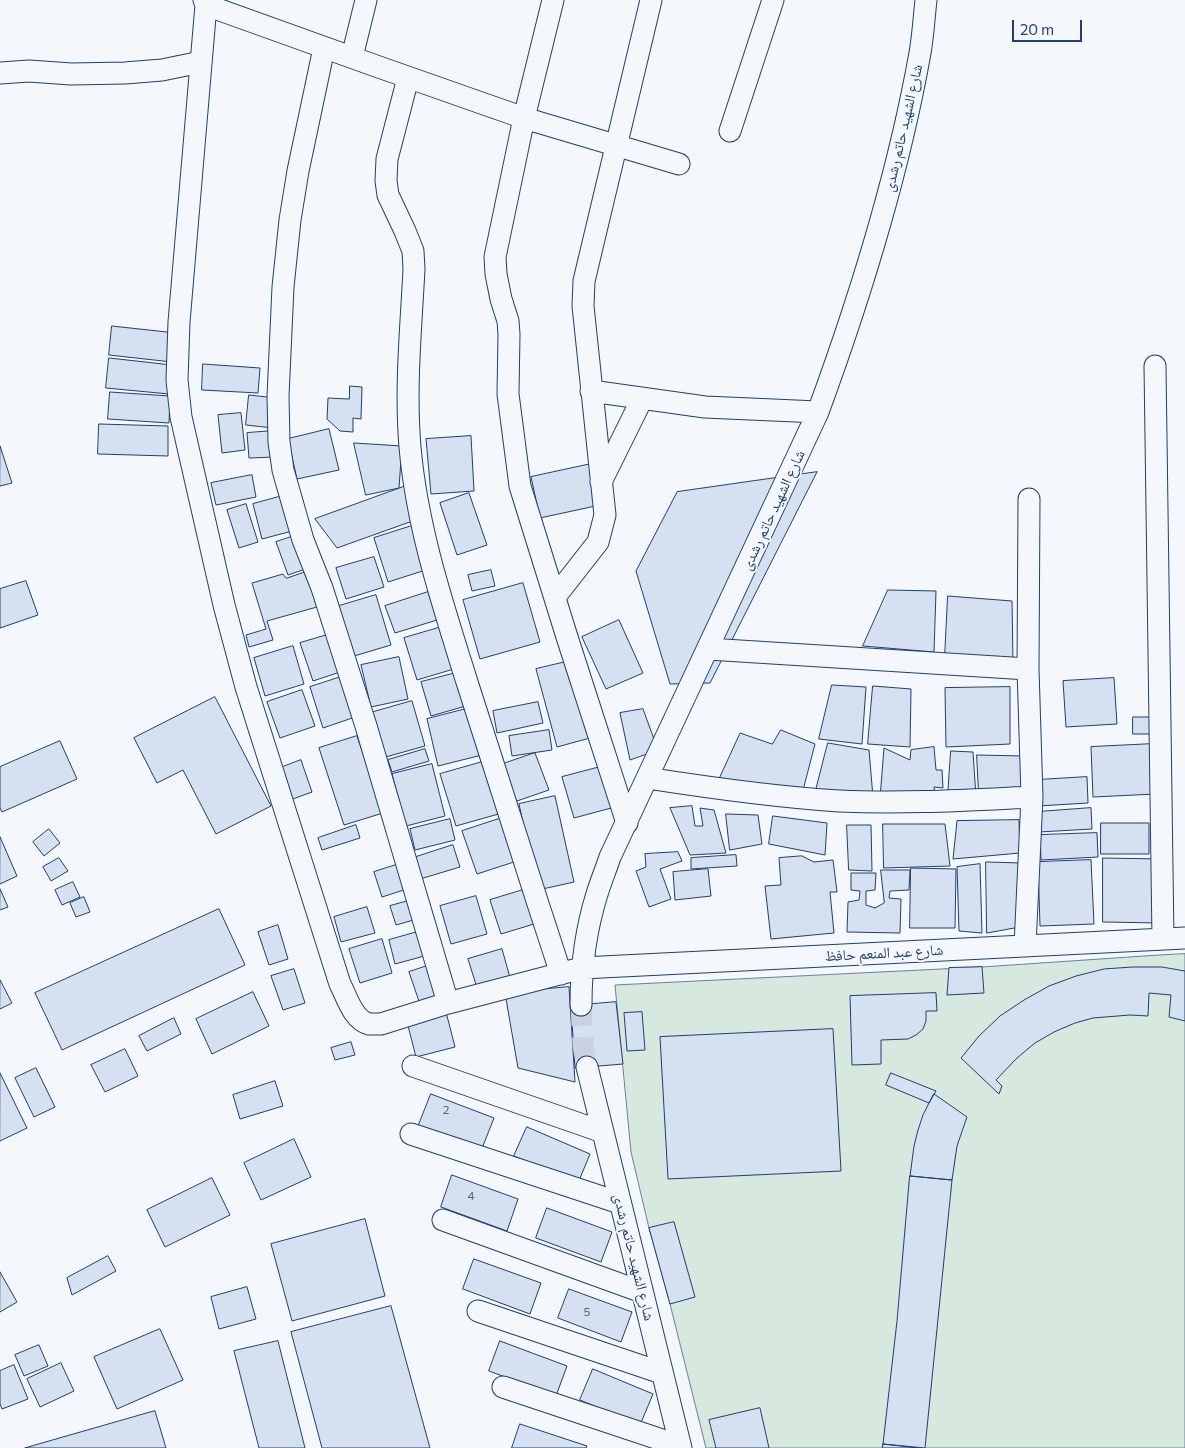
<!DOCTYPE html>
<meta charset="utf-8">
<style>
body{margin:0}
#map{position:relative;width:1185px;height:1448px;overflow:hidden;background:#f4f7fb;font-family:Commissioner,sans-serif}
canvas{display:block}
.scale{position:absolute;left:1012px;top:20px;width:70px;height:22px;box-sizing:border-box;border:2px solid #1d3f73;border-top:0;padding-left:6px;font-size:15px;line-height:18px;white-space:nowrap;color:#1d3f73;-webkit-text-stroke:4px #f4f7fb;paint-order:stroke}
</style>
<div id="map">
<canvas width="1185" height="1448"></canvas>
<div class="scale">20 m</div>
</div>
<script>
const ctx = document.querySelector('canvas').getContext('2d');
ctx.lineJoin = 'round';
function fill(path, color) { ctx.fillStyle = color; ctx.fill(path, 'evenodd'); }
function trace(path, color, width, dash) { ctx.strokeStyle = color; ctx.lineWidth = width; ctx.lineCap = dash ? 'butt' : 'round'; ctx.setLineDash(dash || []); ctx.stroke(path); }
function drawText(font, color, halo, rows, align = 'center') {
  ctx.font = font + ' Commissioner,"Noto Naskh Arabic",sans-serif'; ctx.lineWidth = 4; ctx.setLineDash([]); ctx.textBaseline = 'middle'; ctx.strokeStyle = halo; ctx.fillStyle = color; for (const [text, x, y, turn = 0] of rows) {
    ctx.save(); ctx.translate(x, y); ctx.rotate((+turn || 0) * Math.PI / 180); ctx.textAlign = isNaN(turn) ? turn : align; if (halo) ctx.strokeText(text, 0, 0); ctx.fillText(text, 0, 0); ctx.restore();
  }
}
const green = new Path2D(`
 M1185,954V1448H706L670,1304L649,1228L631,1152L615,985L982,967L1159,955Z`);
const building = new Path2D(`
 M112,326L176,333L172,362L109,355Z
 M109,358L172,365L169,394L106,388Z
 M203,364L260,368L258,393L202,390Z
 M350,386L362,387L361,419L353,418V432L340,431L327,419L328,398L349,399Z
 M110,392L170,396L169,423L108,419Z
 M249,395L276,398L273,428L246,425Z
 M241,413L245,450L222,453L218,415Z
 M99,424L168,426V456L98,454Z
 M329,429L339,470L297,479L288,439Z
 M273,431L275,457L249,458L247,433Z
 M471,436L474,491L431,494L426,439Z
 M354,443L402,446L399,488L366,495Z
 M0,446L12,483L0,486Z
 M591,464L600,505L540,518L531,477Z
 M817,472L710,683L670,684L636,571L677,492Z
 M252,475L256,497L216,505L211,483Z
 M406,486L418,519L337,548L315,519Z
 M469,493L487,545L457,555L440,503Z
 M286,495L296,530L262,539L253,504Z
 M246,504L258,542L239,548L227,510Z
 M418,524L432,568L388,582L374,538Z
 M297,535L308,568L288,575L276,542Z
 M374,557L384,587L346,599L336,568Z
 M491,570L495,586L472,591L468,575Z
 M306,572L317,607L267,621L273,640L249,647L246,635L266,629L252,583L283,574L286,578Z
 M26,581L38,615L0,628V589Z
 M523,583L540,642L480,659L463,600Z
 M888,590L936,591L934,652L863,646Z
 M428,592L437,620L395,633L385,606Z
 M376,595L391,645L354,656L339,606Z
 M948,596L1012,601L1013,663L945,657Z
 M619,620L643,673L606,689L582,637Z
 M445,626L457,668L417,680L404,638Z
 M334,633L346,670L313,681L300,643Z
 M293,646L304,684L265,696L254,658Z
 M399,657L408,699L371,707L361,665Z
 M570,661L590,738L557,747L536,669Z
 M460,672L469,705L431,716L421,682Z
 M344,676L358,716L323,728L310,687Z
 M1114,678L1117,724L1066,727L1063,681Z
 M832,685L866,687L862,744L819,739Z
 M873,686L911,689L910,747L868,744Z
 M1010,687V744L946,747L945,688Z
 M302,690L315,726L280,738L267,702Z
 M215,697L271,806L216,834L183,770L157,783L134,738Z
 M412,701L425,746L382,758L370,713Z
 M538,702L543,723L497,733L493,711Z
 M470,708L482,755L438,766L427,719Z
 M643,709L658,750L630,760L620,713Z
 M1133,717H1155V734H1133Z
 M549,730L552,750L512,756L509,736Z
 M781,730L815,744L802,794L718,781L740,733L772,744Z
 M357,736L383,813L344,825L319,748Z
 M60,741L77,779L2,812L0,808V767Z
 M828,743L869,750L873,797L815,794Z
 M1153,744L1156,794L1093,797L1091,747Z
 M934,747L936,770H942L943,788L934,787L936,799L880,798L884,748L910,760L911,750Z
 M425,749L429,761L392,772L388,760Z
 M951,751L973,752L976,797L948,796Z
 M535,753L549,790L514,802L500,765Z
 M977,755L1023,756L1029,794H979Z
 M301,760L312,792L290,800L280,768Z
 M486,761L502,813L456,826L440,774Z
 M432,764L445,816L406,826L392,774Z
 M604,766L615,807L574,818L562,777Z
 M1087,777L1088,803L1038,806L1037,780Z
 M555,796L574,882L538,890L519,804Z
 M692,806L695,826H703L700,808L714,810L726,853L690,855L670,808Z
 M1091,808L1092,829L1039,832L1037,812Z
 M726,814L758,815L762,844L730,850Z
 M773,816L827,823L825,855L769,844Z
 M505,817L520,860L477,874L462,831Z
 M450,819L455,840L415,850L410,829Z
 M1019,820L1020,853L953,859L957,821Z
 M1101,823H1149V854H1101Z
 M883,824H945L950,866L884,868Z
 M356,825L360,838L322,850L318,838Z
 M847,825H871L872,871L849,870Z
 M49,829L60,843L44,856L33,842Z
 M1097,833L1098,857L1041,860L1040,835Z
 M0,837L17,876L0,884Z
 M453,845L460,867L420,879L413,858Z
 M678,852L682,861L660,869L671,899L649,907L636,871L646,867L645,854Z
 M736,855L737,866L691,869V858Z
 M802,856L814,862L833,860L837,892H830L834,933L771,939L765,886L781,885L779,858Z
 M59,858L68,871L51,881L43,867Z
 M1103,858L1161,859L1160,923L1103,922Z
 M1091,860L1094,924L1040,926L1038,862Z
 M986,862L1022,863L1020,927L987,933Z
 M399,864L407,889L382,897L374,872Z
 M980,864L982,933L959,931L957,867Z
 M911,868L956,869L955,928H910Z
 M708,869L711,896L675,900L673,872Z
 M881,870H910L909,890L890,891L889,898L901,899L900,933L847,932L848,902L859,900L860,891L851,890V873H876L875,890L866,891V905L875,908L884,903Z
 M73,882L80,897L62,905L55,890Z
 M0,889L8,907L0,910Z
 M523,890L534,924L501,934L490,900Z
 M476,896L487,934L451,944L440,906Z
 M84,897L90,912L76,917L70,903Z
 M412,900L417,919L396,925L390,906Z
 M367,907L375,933L341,942L334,917Z
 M219,909L245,965L62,1050L35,993Z
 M278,925L288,959L269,965L258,932Z
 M421,931L428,955L395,964L389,940Z
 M382,939L392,973L360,983L349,949Z
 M502,949L511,981L478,991L468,959Z
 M442,961L454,996L421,1007L409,972Z
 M982,967L984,993L947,995L949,968Z
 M1133,967H1162L1185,971V1021L1169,1017L1171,995L1149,993L1148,1016L1130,1015L1093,1018L1075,1023L1054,1032L1035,1043L1017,1058L996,1080L1002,1086L999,1094L961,1058L979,1036L1000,1016L1024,1000L1049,986L1076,976L1104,969Z
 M294,969L305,1003L283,1010L271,976Z
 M0,980L12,1003L0,1009Z
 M569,987L575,1082L518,1068L505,993Z
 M253,992L269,1026L212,1054L196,1019Z
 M936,993L937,1011H926V1021L923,1029L916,1035L908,1039L881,1040V1064L852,1065L850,996Z
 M616,1002L623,1064L575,1068L571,1006Z
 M446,1012L455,1047L416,1057L407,1022Z
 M642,1012L645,1050L627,1051L624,1013Z
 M174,1018L181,1034L147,1051L139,1036Z
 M833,1029L841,1171L668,1179L660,1037Z
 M351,1042L355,1055L335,1060L331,1048Z
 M125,1049L138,1076L105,1092L91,1065Z
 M36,1068L55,1107L34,1117L15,1078Z
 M0,1073L27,1128L0,1141Z
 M891,1073L936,1091L929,1103L886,1085Z
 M275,1081L283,1106L240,1119L233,1095Z
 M431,1094L494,1118L481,1151L418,1127Z
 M934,1094L967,1117L957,1146L952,1180L910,1176L914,1146L918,1130L923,1115Z
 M527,1127L590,1154L578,1183L514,1156Z
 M294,1139L311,1177L261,1200L244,1163Z
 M452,1175L518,1199L507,1231L441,1207Z
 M910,1176L952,1180L925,1448L883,1444L897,1321Z
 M212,1178L230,1215L165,1247L147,1210Z
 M547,1208L612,1232L601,1262L536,1238Z
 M365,1219L385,1296L292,1321L271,1244Z
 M674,1222L695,1297L670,1304L649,1228Z
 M108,1256L116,1271L72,1295L67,1278Z
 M474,1259L541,1283L530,1314L463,1289Z
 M0,1272L17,1302L0,1312Z
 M247,1287L256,1319L219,1329L211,1297Z
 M569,1289L632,1312L621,1342L558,1318Z
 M391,1306L430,1448H322L291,1332Z
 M160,1329L183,1380L117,1409L94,1357Z
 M278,1341L305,1448H259L234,1351Z
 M500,1341L567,1366L556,1396L489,1371Z
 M39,1345L48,1366L24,1376L15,1355Z
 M61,1363L74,1391L40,1407L27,1379Z
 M14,1365L28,1399L2,1409L0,1404V1371Z
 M593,1369L653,1394L640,1425L580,1400Z
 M760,1408L769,1448H716L709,1420Z
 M155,1411L166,1448H25Z
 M520,1424L587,1446L586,1448H512Z
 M883,1444L918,1448H883Z`);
const minorTunnel = new Path2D(`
 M581,1005L583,1045L587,1067`);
const minor = new Path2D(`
 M204,0L206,5L179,322L177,380L181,417L224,605L246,687L340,984C347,997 353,1020 369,1024C373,1024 377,1024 381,1024L448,1003L582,968L1185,938
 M553,0L524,118L495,257L496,274L501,299L508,321L509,334L508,394L520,486L567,637L627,823
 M206,5L376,66L524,118L679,164
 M324,48L298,171L290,220L283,287L278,396L279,442L283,470L303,540L322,588L366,726L448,1003
 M352,57L366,0
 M0,73L29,71L71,74L125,73L162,70L201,62
 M408,78L387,159L386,181L388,195L405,231L413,251L414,269C411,328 405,388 410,447C417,528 443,605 467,682C498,780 529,877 561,974
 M730,131L773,0
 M1155,366L1163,939
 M591,391L705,407L818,412
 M601,482L642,399
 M555,597L598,542L605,515L583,306L584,281L651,0
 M708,649L1028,669
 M647,778C711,788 775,797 839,801C904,804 968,800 1032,797
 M1025,946L1032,797L1028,669L1029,499
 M581,1005C581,967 586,929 597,894C601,881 606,869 610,857L818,412C861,295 898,176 920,53C923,36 924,18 926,0
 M413,1066L603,1132
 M587,1067L681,1448
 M411,1134L620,1203
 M443,1220L642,1292
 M478,1311L662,1373
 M503,1387L680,1446`);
const numberNames = [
 ["2",446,1110],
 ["4",471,1196],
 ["5",587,1312]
];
const streetNames = [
 ["شارع الشهيد حاتم رشدى",903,128,-77],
 ["شارع الشهيد حاتم رشدى",773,510,-65],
 ["شارع عبد المنعم حافظ",884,953,-3],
 ["شارع الشهيد حاتم رشدى",634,1257,76]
];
fill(green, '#d7e8df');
trace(green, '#687fa3', 1);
fill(building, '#d5e0f0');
trace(building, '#1d3f73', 1);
trace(minorTunnel, '#c9d2e0', 21, [21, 11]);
trace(minor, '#1d3f73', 23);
trace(minor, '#f4f7fb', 21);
drawText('12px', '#4b6792', null, numberNames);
drawText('15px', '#1d3f73', '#f4f7fb', streetNames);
</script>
